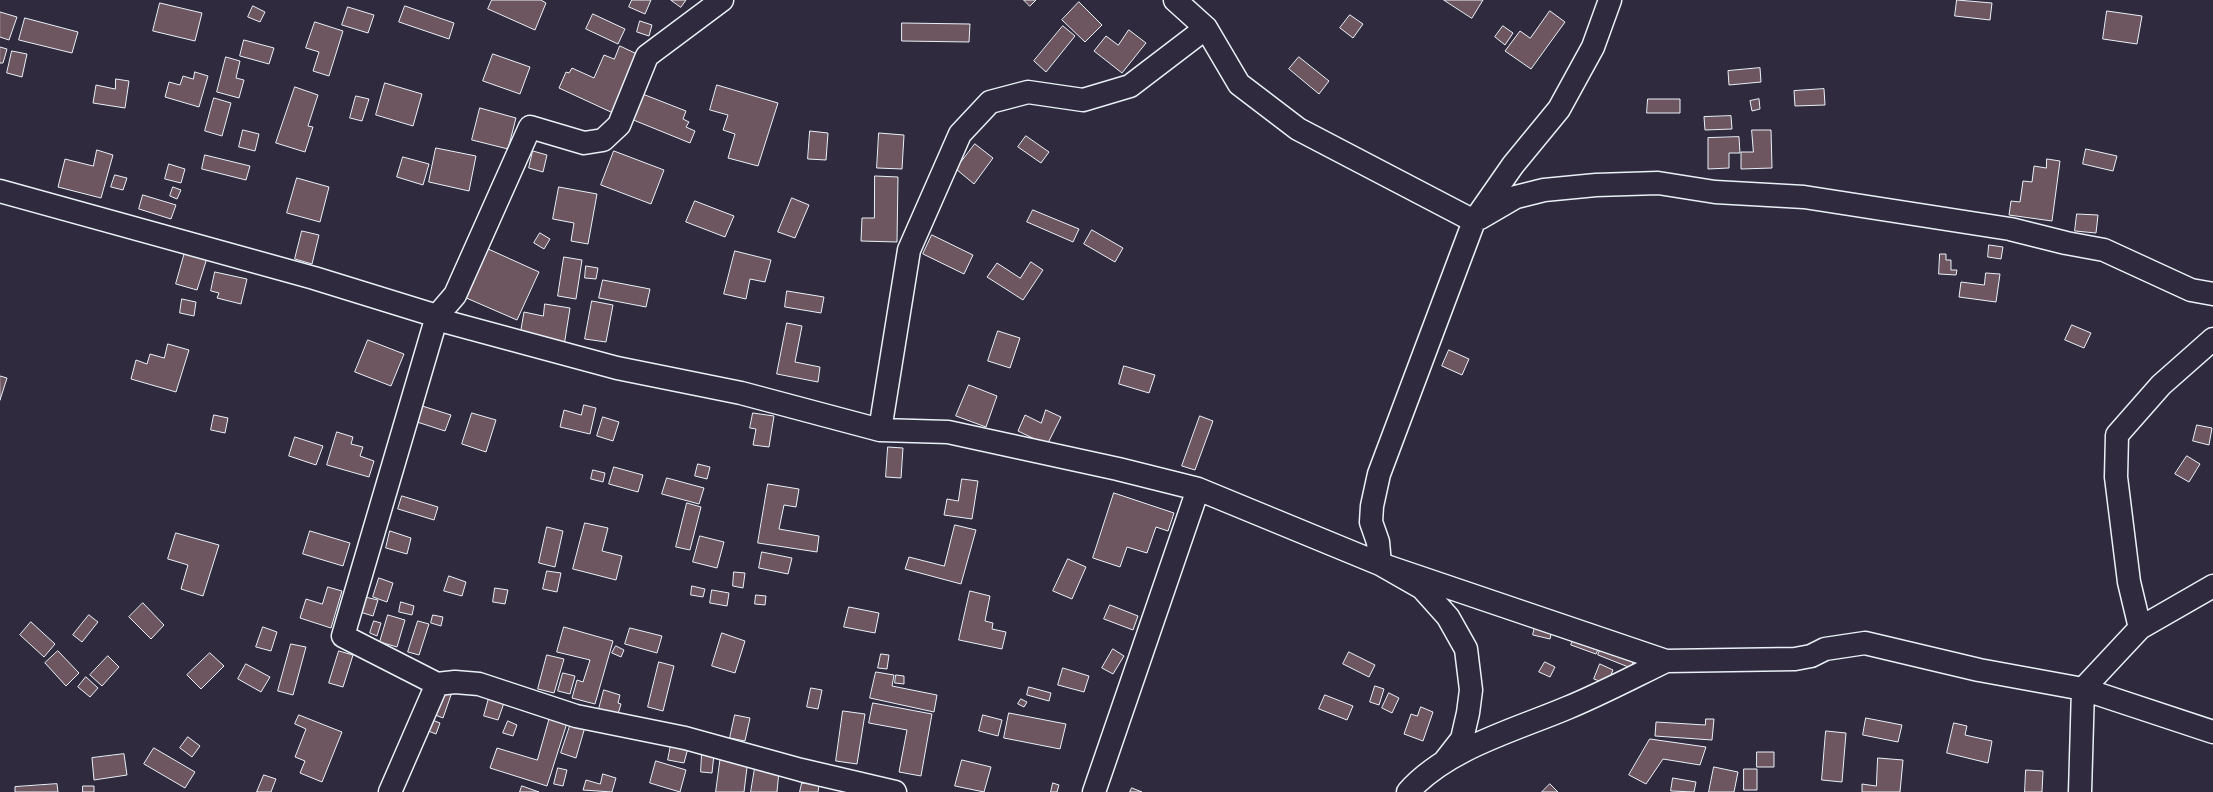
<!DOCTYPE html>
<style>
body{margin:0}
canvas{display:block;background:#2f2a3d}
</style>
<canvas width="2213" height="792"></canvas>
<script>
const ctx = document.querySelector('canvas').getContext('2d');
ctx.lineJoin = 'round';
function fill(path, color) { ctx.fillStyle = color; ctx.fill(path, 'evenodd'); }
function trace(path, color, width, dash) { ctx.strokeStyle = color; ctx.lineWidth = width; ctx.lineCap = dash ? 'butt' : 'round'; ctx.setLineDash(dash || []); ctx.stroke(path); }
const building = new Path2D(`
 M492,0H541L546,3L535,30L488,9Z
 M632,0H651L645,14L629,7Z
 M671,0H686L681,7Z
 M1024,0H1036L1030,6Z
 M1444,0H1483L1472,18Z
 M1957,0L1992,3L1990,20L1955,16Z
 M1079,2L1102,25L1085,42L1062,20Z
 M160,3L202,13L195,41L153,31Z
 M253,6L265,12L260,22L248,17Z
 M405,6L454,23L449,39L399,22Z
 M348,7L374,15L368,33L342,25Z
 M1550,11L1565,22L1531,69L1505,51L1520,31L1530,38Z
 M2107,11L2142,16L2137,44L2103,39Z
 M0,12L17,17L9,40L0,37Z
 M593,14L625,29L618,44L586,29Z
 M1350,15L1363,24L1353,38L1340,28Z
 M25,18L78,32L72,53L19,40Z
 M640,21L652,25L649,36L637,32Z
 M315,22L343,31L329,76L313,71L319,52L306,48Z
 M902,23L970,24L969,42L902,41Z
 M1063,26L1075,36L1046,72L1034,61Z
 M1503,26L1513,33L1505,45L1495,37Z
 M1129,30L1146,43L1122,73L1094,51L1106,36L1118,45Z
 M244,40L274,48L269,64L240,56Z
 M620,46L639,55L613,113L559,88L566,72L569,73L572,68L594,78L604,55L614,59Z
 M0,47L7,49L3,63H0Z
 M12,51L27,54L22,77L7,73Z
 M493,54L530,67L520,94L483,81Z
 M226,57L240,61L236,78L244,80L239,98L217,92Z
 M1299,57L1329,81L1319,94L1289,69Z
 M1760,68L1761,82L1729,85L1728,71Z
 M195,72L208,76L199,107L165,97L169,82L180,85L183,76L193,79Z
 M116,79L129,81L125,108L93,103L96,85L115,89Z
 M385,83L422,94L413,126L376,115Z
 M717,85L778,103L758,166L728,158L735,134L723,130L728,115L710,110Z
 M295,87L318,95L308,126L313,127L305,152L276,143Z
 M1824,89L1825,105L1795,106L1794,91Z
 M640,93L686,111L683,119L689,122L686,127L695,131L690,143L631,119Z
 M356,96L369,99L362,121L350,118Z
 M214,98L231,103L222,136L205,131Z
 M1648,99H1680V113H1647Z
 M1759,99L1760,109L1752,111L1750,101Z
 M480,108L516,118L508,149L472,140Z
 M1731,116L1732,129L1705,130L1704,117Z
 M243,130L259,134L255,151L239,147Z
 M1752,130H1771L1772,168L1741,169V152H1753Z
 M810,131L828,133L826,160L808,159Z
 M879,133L904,135L902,169L877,168Z
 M1026,136L1049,152L1041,163L1018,147Z
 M1739,137L1740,153H1729V168L1708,169V138Z
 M975,144L993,158L974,184L956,169Z
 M436,148L476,156L469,191L429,182Z
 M2086,149L2117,156L2113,171L2083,164Z
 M97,150L113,155L101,198L58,187L65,159L93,166Z
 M533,151L547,155L543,172L529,168Z
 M614,151L664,170L651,204L601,185Z
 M205,155L250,166L246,180L202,169Z
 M403,157L429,164L423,185L397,177Z
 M2047,159L2060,161L2052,221L2009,215L2011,201L2020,202L2023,181L2032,182L2034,166L2046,168Z
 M169,164L185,169L181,183L165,179Z
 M115,175L127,178L123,190L111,187Z
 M875,176L898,177L897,242L861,241L862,218H874Z
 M297,178L329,187L320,222L287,213Z
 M173,187L181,190L177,199L170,196Z
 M559,187L597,194L588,244L571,241L574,223L553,219Z
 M143,195L176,205L171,219L139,209Z
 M792,198L809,205L795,238L778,232Z
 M695,201L734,216L725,237L686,222Z
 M1033,210L1079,229L1073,242L1027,222Z
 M2077,214L2098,215L2096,233L2075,231Z
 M1092,230L1123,248L1115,262L1084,244Z
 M302,231L319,235L312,264L295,259Z
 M540,233L550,239L544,249L534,243Z
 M932,235L973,255L964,274L923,254Z
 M1989,245L2003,247L2001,259L1988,257Z
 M486,248L539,272L517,320L464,297Z
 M735,251L771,260L765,282L750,279L746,299L724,294Z
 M185,252L207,258L197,290L176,284Z
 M1940,254H1946V260H1951V270H1957L1956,275L1939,274Z
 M564,257L582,260L576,299L558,296Z
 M1031,262L1043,270L1023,300L987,277L997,263L1020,278Z
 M586,266L598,268L596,279L585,278Z
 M215,272L247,279L241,304L217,298L219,293L211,291Z
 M1986,273L2000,274L1996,302L1959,297L1961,282L1984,285Z
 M603,280L650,289L646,307L599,298Z
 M787,291L824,297L821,313L785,307Z
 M182,299L196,302L194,316L180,313Z
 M592,301L613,305L606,342L585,339Z
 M545,304L570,308L564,346L520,335L524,312L543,316Z
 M787,323L802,326L795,362L820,367L818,382L777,374Z
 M2072,325L2091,333L2084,348L2065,340Z
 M998,331L1020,338L1010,368L988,361Z
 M368,340L404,354L391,386L355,372Z
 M168,344L189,350L176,392L131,379L136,360L147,364L150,354L164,358Z
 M1449,350L1469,359L1462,375L1442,366Z
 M1124,366L1155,375L1149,393L1119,384Z
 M0,376L7,378L0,400Z
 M969,385L997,396L986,427L956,416Z
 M419,405L451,415L445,431L414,421Z
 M584,405L596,408L590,434L560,427L564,410L581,415Z
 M1046,410L1061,417L1047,445L1018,431L1025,415L1041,423Z
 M472,413L496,420L486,452L462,444Z
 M753,413L774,416L769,447L753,445L756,429L750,428Z
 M214,415L228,418L225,433L211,430Z
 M1200,416L1213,421L1195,470L1182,466Z
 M603,417L619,422L613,441L597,436Z
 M2197,425L2212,428L2209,445L2193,441Z
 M337,432L353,437L351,444L363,447L360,456L374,461L369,477L327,465Z
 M295,437L323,446L316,465L289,456Z
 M888,447L903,448L901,478L886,477Z
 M2187,456L2200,464L2189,482L2175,474Z
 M698,464L710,467L707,479L695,476Z
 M614,467L643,475L638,492L609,484Z
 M593,470L605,473L603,482L591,479Z
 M667,478L704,488L699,504L662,494Z
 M962,479L978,481L972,519L944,515L947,499L958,501Z
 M768,484L799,489L796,507L784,505L779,529L819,536L817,552L758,543Z
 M1114,493L1174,513L1168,531L1156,527L1147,553L1127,547L1120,567L1093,558Z
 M402,496L438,507L434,520L398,509Z
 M687,503L701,507L690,550L676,547Z
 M585,523L608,528L602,551L622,556L616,580L573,569Z
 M955,525L976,530L961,584L905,569L909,557L944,566Z
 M547,527L563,531L555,567L539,563Z
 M310,531L350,543L343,566L303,554Z
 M390,531L411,538L407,554L386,548Z
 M176,533L219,545L203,596L181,589L188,565L168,559Z
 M700,536L724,542L717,568L693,562Z
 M762,552L792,558L788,574L759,568Z
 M1068,559L1086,567L1072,599L1053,591Z
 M547,571L561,573L557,592L543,589Z
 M734,572L745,573L743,588L733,586Z
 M449,576L466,582L462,596L444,591Z
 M379,578L393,583L387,602L373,597Z
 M692,586L705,589L703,597L691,595Z
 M328,587L342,591L331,628L300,618L306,599L322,604Z
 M495,588L508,590L505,604L493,602Z
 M712,590L729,593L727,606L710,603Z
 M970,591L990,596L985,621L993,623L992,629L1006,632L1002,649L959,640Z
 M756,595L766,596L765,605L755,604Z
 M365,597L378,600L373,616L360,612Z
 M401,602L414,606L412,615L399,612Z
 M143,603L164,625L151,639L129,617Z
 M1110,605L1138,616L1133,630L1104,619Z
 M849,607L879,613L875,633L844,627Z
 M89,615L98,622L82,642L73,635Z
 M388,615L405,620L397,647L380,642Z
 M433,615L443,617L441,626L431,623Z
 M374,621L381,623L377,636L370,633Z
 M418,621L429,624L419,655L408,652Z
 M31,622L55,644L44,657L20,635Z
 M1536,622L1553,626L1550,639L1533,635Z
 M263,627L277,632L271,651L256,647Z
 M564,627L613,641L595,704L572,698L577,680L583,682L590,660L557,652Z
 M630,628L662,636L657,653L625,644Z
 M1577,631L1602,641L1596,654L1571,645Z
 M722,633L745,641L735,673L712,666Z
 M1604,641L1636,653L1631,668L1598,655Z
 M291,644L306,647L293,695L278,691Z
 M616,646L624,650L621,657L612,653Z
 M1113,649L1124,656L1113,674L1102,668Z
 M58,651L79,673L66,686L45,663Z
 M339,651L353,655L343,687L329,683Z
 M1349,652L1375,665L1369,677L1343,664Z
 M210,653L224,666L201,689L187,675Z
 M881,654L889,655L887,669L878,668Z
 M547,655L564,659L554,693L538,689Z
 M108,656L119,667L102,686L90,675Z
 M659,662L674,666L663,711L648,707Z
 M1545,662L1555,667L1550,677L1539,672Z
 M246,664L270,677L261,692L238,679Z
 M1600,664L1613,670L1607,684L1594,679Z
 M1063,668L1089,676L1084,692L1058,685Z
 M876,672L894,675L892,686L937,695L934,712L870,698Z
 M563,673L575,676L570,694L558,691Z
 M896,675L904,676V684L895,683Z
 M86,677L98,688L90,697L78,687Z
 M1375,686L1384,689L1379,705L1370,702Z
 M1029,687L1051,693L1049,701L1027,695Z
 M811,688L822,690L818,709L807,707Z
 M437,690L451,695L443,718L430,713Z
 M604,690L620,695L618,703L621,704L618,714L599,709Z
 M1389,693L1399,698L1392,713L1382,708Z
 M1325,695L1353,706L1347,720L1319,709Z
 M489,698L504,703L498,720L484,716Z
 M1021,699L1027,702L1024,707L1018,704Z
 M873,703L932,714L921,776L899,772L907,730L869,723Z
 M1421,707L1433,712L1423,741L1404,734L1411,714L1417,716Z
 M843,711L865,714L857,764L836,761Z
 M1009,713L1066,724L1060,749L1004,738Z
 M299,715L342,732L322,782L300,773L305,761L295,757L306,729L295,724Z
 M735,715L750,718L745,741L730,738Z
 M983,715L1002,720L998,736L979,731Z
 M550,717L567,723L547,786L490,768L497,748L537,760Z
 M427,718L440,723L436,734L423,729Z
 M1866,718L1902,725L1898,742L1863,735Z
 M1706,719H1714L1712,740L1655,736L1656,722L1705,725Z
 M508,721L517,725L513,736L503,733Z
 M571,723L585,727L576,758L561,753Z
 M1954,723L1967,726L1965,735L1992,741L1988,763L1947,753Z
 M1826,731L1846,733L1842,782L1822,780Z
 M188,737L200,746L192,757L180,748Z
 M1650,739L1706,747L1700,765L1663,759L1646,784L1629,775Z
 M671,745L688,748L684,763L668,760Z
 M154,748L195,772L185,788L144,764Z
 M1757,752H1774V767H1757Z
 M702,753L714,754L712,773L701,772Z
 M124,754L127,775L94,780L92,758Z
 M721,755L748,759L744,792H716Z
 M1878,758L1903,760L1900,792H1862V784L1876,786Z
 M962,760L991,767L984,792L955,786Z
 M656,761L686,770L680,792L650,783Z
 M1714,767L1738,772L1734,792H1709Z
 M558,768L567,770L563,786L554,784Z
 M755,768L779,771L777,792H751Z
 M1744,769H1757V790H1744Z
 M2026,770L2043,771L2042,792H2025Z
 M603,774L616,778L612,792L583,790L586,780L600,784Z
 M264,775L276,779L271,792H257Z
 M1673,778L1696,782L1694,792L1671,791Z
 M802,783L819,785L818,792H800Z
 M1053,783L1059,785L1057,792H1051Z
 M57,784L58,792H15V787Z
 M1550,784L1558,792H1542Z
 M83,786H94V792H83Z
 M522,786L539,792H520Z
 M1132,788L1142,792H1130Z`);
const minor = new Path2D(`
 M1175,0L1206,28L1239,84L1298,129L1474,221
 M0,191L314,278L437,316L443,321L617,368L741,393L880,430L948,432L1118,469L1198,489L1380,564L1666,661L1795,659L1811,656L1825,649L1865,643L1979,670L2083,689L2213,732
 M1480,218L1516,197L1544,190L1596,185L1658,183L1715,192L1804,197L2010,229L2066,243L2104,250L2191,290L2213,294
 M880,430L909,250L960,134L990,102L1028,92L1083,100L1130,86L1206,28
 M2140,628L2129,582L2116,477L2117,435L2161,385L2213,339
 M437,684L455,682L479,684L576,716L685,738L801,770L895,792
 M1444,762L1462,739L1468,713L1471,690L1466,649L1448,617L1422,588L1380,564L1378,542L1371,522L1372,506L1379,474L1474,221L1513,165L1559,109L1593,47L1610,0
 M390,792L437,684L343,636L437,316L455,295L530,127L584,143L603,140L619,125L647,56L722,0
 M1094,792L1198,489
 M1408,792C1447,748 1515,730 1567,708C1601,694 1633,677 1666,661
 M2080,792L2083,689L2140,628L2213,586`);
fill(building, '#6e5661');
trace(building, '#e8f1f8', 1);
trace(minor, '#e8f1f8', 25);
trace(minor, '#2f2a3d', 22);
</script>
